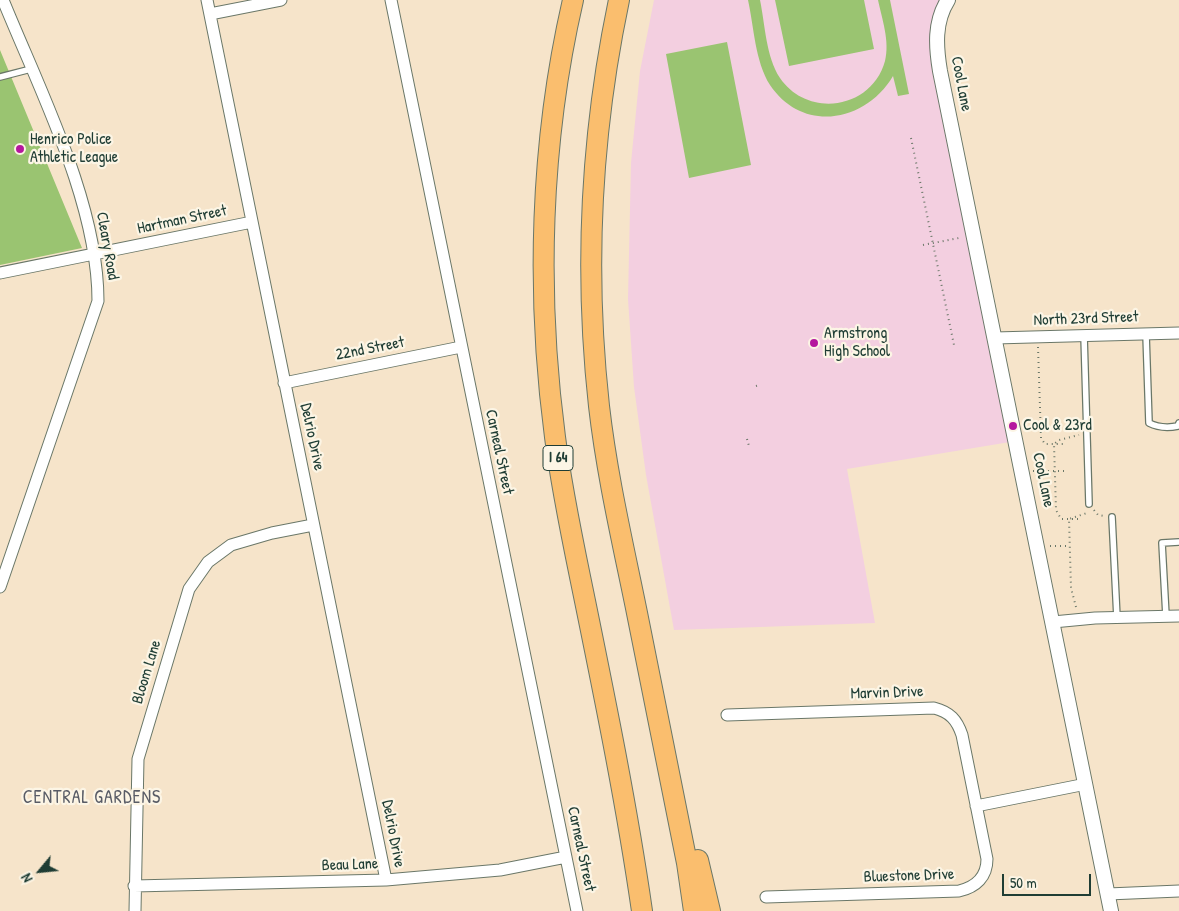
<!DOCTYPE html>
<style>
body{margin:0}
#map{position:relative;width:1179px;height:911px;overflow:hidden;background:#f6e4ca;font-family:"Patrick Hand",sans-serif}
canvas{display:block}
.north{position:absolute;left:15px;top:846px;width:50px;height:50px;-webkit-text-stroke:4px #fcf5e5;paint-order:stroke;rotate:242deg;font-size:14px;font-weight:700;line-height:20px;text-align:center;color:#1f3d34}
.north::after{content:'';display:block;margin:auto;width:18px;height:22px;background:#1f3d34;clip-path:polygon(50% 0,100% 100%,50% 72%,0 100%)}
.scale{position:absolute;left:1002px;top:874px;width:89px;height:22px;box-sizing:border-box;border:2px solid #1f3d34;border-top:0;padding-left:6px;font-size:15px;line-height:18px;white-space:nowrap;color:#1f3d34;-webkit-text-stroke:4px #fcf5e5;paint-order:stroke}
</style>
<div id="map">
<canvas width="1179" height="911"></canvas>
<div class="north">N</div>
<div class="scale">50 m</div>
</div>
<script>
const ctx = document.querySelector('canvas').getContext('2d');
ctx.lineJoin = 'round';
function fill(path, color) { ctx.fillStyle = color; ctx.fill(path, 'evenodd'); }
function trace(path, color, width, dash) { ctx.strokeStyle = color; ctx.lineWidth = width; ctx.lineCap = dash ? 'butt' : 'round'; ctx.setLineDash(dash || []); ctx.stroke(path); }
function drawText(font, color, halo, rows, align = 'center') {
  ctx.font = font + ' "Patrick Hand",sans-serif'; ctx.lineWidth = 4.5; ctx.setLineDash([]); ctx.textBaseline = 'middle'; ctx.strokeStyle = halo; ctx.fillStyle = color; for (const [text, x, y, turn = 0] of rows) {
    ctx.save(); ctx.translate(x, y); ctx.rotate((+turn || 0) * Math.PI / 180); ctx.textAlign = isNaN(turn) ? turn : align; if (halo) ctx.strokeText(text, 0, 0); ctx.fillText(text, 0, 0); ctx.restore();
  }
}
const built = new Path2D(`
 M654,0H948L937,32L1016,441L847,469L875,623L674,630L646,475L634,387L628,299L631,163L640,71Z`);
const green = new Path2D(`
 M748,0H760C765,24 766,57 780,78C808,119 872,109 885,61C890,41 882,19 878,0H890L909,94L898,96L893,76C866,122 803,134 770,85C755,61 754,27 748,0Z
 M775,0H864L874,49L789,66Z
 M727,42L751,165L689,178L666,54Z
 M0,50L82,248L0,265Z`);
const path = new Path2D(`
 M911,138L954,345
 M923,245L959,238
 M1038,347L1041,438L1045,444H1063
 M756,386L759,385
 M747,439L749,446
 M1033,471H1064
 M1094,510L1098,515L1104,516
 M1078,519H1061L1056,510L1054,444L1059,440L1079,435
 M1050,546H1070
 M1076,607L1071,588L1069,519L1087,513`);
const service = new Path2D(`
 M0,77L31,69
 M1146,334L1149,423C1159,428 1168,428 1178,426L1179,423
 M1084,335L1089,504
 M1112,517L1117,618
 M1166,616L1162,543L1179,542`);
const minor = new Path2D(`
 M207,0L386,880
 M391,0L577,911
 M210,14L281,0
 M0,273L252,222
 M995,338L1179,333
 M284,383L461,347
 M0,587L98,301C98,203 40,91 3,0
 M1053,622L1095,618L1179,616
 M727,715L934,708C950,712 957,720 962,735L987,859C987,877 976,887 959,891L766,897
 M976,806L1086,784
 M134,886L386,880L500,870L566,857
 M1108,894L1179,891
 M135,911L138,759L189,589L208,562L231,545L272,533L313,525`);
const tertiary = new Path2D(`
 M948,0C934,22 936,47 940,71L1111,911`);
const motorway = new Path2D(`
 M573,0C540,143 536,293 555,437C562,492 574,547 585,601C606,704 627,807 642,911
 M619,0C591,133 584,270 599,406C607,476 623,544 637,613C654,696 670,780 687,863L694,911
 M698,860L710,911`);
const markers = [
 [20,149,5,"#b5179e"],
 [814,343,5,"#b5179e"],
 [1013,426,5,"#b5179e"]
];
const shields = [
 [558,458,30]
];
const shieldNames = [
 ["I 64",558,458]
];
const streetNames = [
 ["Cool Lane",961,84,79],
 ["Hartman Street",182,220,-12],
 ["Cleary Road",107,246,80],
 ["North 23rd Street",1086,319,-2],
 ["22nd Street",370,349,-11],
 ["Delrio Drive",312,437,78],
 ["Carneal Street",499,452,78],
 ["Cool Lane",1043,480,78],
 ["Bloom Lane",147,672,-73],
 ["Marvin Drive",887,693,-2],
 ["Delrio Drive",393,834,79],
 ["Carneal Street",581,849,78],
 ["Beau Lane",350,865,-2],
 ["Bluestone Drive",909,876,-2]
];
const poiNames = [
 ["Henrico Police",30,140],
 ["Athletic League",30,158],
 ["Armstrong",824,334],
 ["High School",824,352],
 ["Cool & 23rd",1023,426]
];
const neighbourhoodNames = [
 ["CENTRAL GARDENS",92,798]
];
fill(built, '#f3cfe0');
fill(green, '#9ac471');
trace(service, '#6a7768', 8);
trace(minor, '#6a7768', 13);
trace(tertiary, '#6a7768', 16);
trace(motorway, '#6a7768', 22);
trace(path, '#6a7768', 2, [1, 4]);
trace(service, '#fff', 5.5);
trace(minor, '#fff', 11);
trace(tertiary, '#fff', 14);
trace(motorway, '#fabe6e', 20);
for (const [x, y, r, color] of markers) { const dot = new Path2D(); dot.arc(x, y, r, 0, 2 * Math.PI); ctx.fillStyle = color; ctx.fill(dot); trace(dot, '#fcf5e5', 2); }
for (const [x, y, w] of shields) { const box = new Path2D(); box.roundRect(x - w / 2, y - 12.5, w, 25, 4); ctx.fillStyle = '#fcf5e5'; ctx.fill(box); trace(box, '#1f3d34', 1); }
drawText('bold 15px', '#1f3d34', null, shieldNames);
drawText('16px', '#1f3d34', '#fcf5e5', streetNames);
drawText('16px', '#1f3d34', '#fcf5e5', poiNames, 'left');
ctx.letterSpacing = '1px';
drawText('18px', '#595c66', '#fcf5e5', neighbourhoodNames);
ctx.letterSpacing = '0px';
</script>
